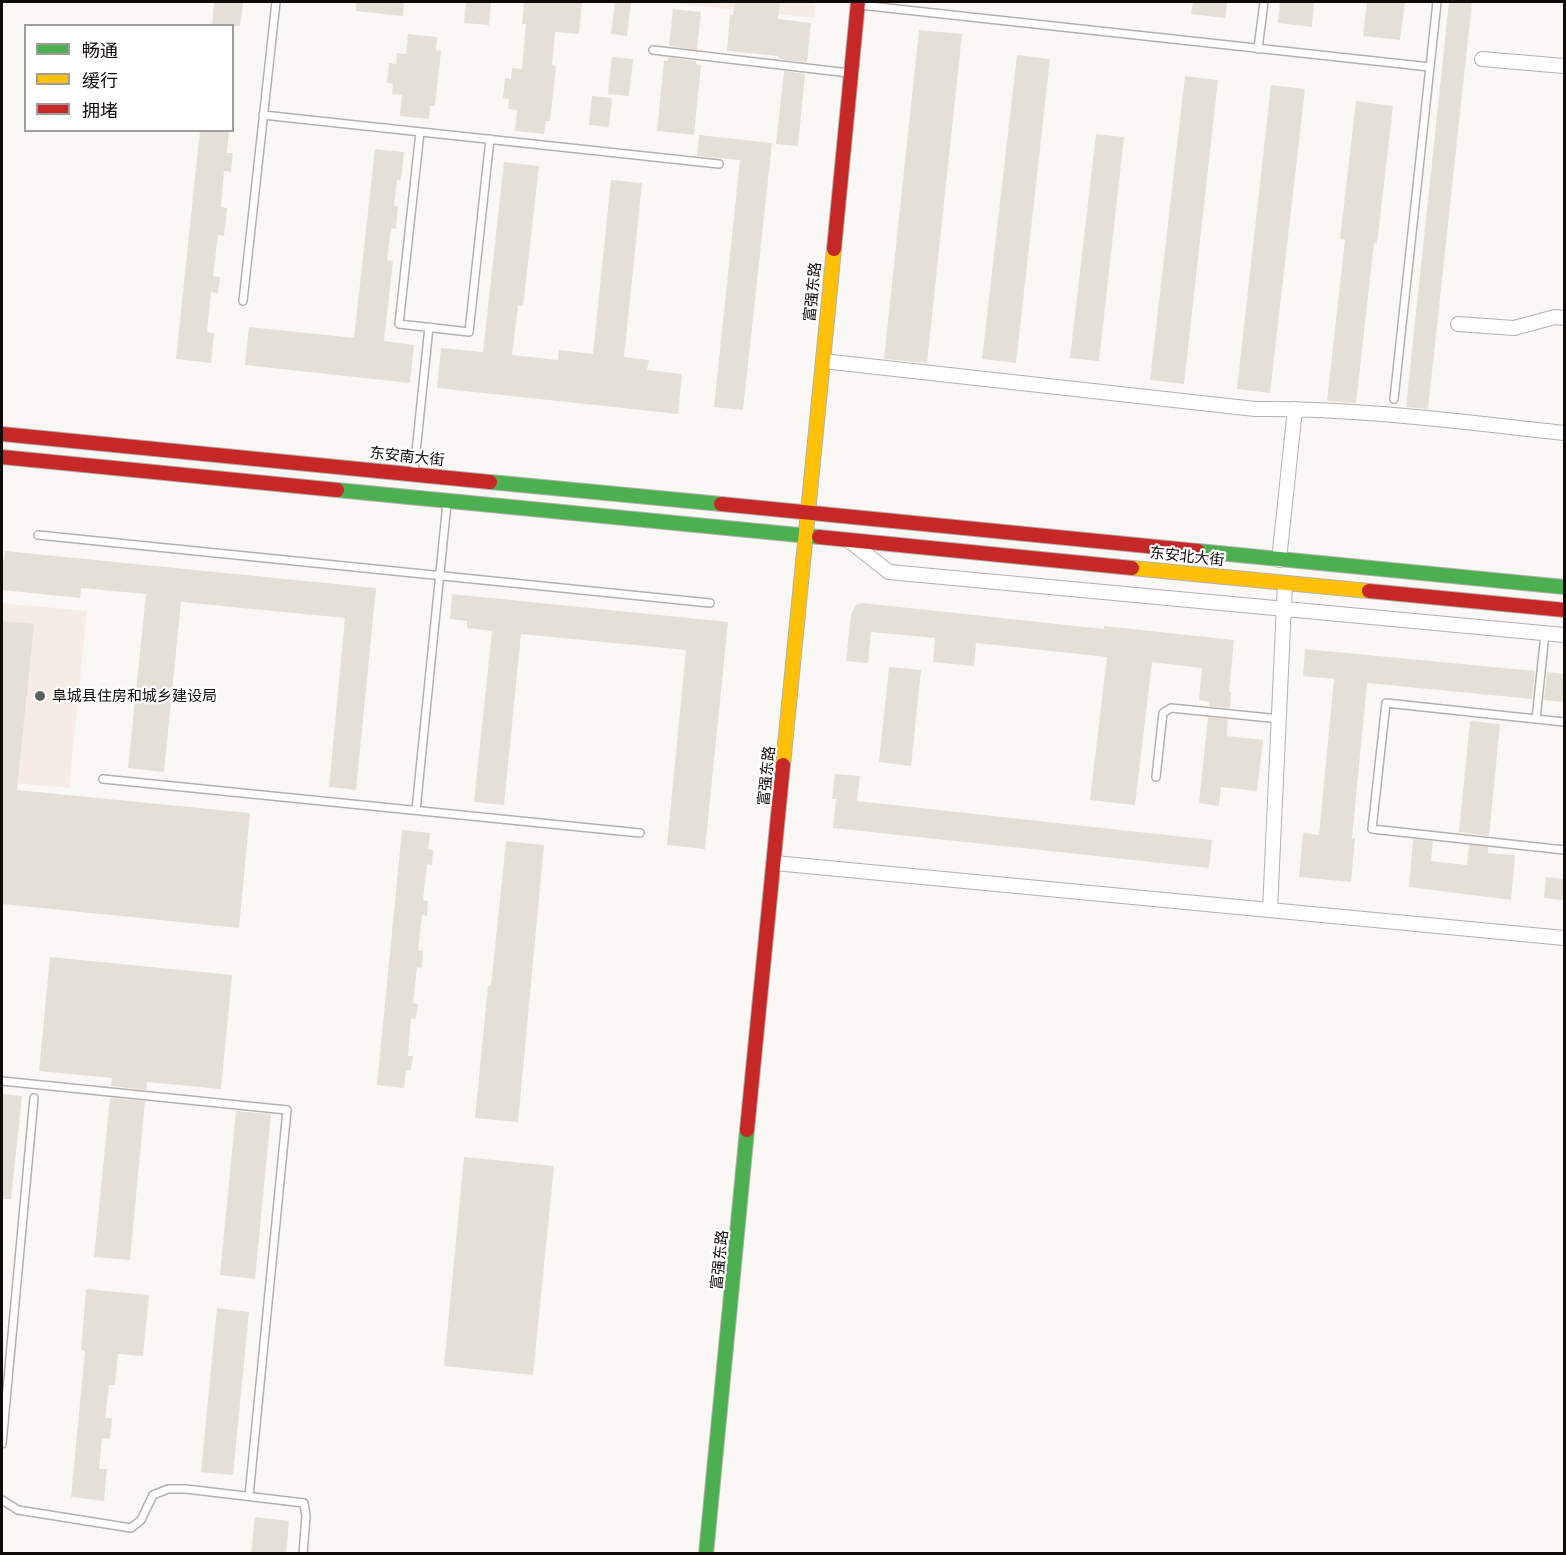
<!DOCTYPE html>
<meta charset="utf-8">
<style>
body{margin:0}
#map{position:relative;width:1566px;height:1555px;overflow:hidden;background:#faf8f4;font-family:Raleway,"Noto Sans SC",sans-serif}
canvas{display:block}
.frame{position:absolute;inset:0;border:3px solid #0f0c08;pointer-events:none}
.legend{position:absolute;left:24px;top:24px;width:210px;height:108px;box-sizing:border-box;background:#fff;border:2px solid #9f9e9c;margin:0;padding:8px 10px;list-style:none;font-size:18px;color:#0f0c08}
.legend li{display:flex;align-items:center;gap:12px;height:30px}
.legend b{width:30px;border:2px solid #9f9e9c}
</style>
<div id="map">
<canvas width="1566" height="1555"></canvas>
<div class="frame"></div>
<ul class="legend">
<li><b style="height:8px;background:#4caf50"></b>畅通</li>
<li><b style="height:8px;background:#ffc107"></b>缓行</li>
<li><b style="height:8px;background:#c62828"></b>拥堵</li>
</ul>
</div>
<script>
const ctx = document.querySelector('canvas').getContext('2d');
ctx.lineJoin = 'round';
function fill(path, color) { ctx.fillStyle = color; ctx.fill(path, 'evenodd'); }
function trace(path, color, width, dash) { ctx.strokeStyle = color; ctx.lineWidth = width; ctx.lineCap = dash ? 'butt' : 'round'; ctx.setLineDash(dash || []); ctx.stroke(path); }
function drawText(font, color, halo, rows, align = 'center') {
  ctx.font = font + ' Raleway,"Noto Sans SC",sans-serif'; ctx.lineWidth = 4.5; ctx.setLineDash([]); ctx.textBaseline = 'middle'; ctx.strokeStyle = halo; ctx.fillStyle = color; for (const [text, x, y, turn = 0] of rows) {
    ctx.save(); ctx.translate(x, y); ctx.rotate((+turn || 0) * Math.PI / 180); ctx.textAlign = isNaN(turn) ? turn : align; if (halo) ctx.strokeText(text, 0, 0); ctx.fillText(text, 0, 0); ctx.restore();
  }
}
const commercial = new Path2D(`
 M672,2H816L814,18L672,3Z
 M2,603L87,611L69,788L2,782Z`);
const building = new Path2D(`
 M214,2H243L240,26H212Z
 M356,2H404L403,16L356,11Z
 M466,2H491L489,25L464,23Z
 M524,2H582L579,34L555,32L552,65L556,66L550,121H546L544,134L515,131L517,110L508,109L509,99L503,98L505,78L511,79L512,68L522,69L526,24H522Z
 M615,2H631L627,36L611,34Z
 M735,2H780L778,19L811,23L807,62L785,60L779,58V56L727,51L730,15H733Z
 M1193,2H1227L1225,18L1191,14Z
 M1280,2H1314L1312,27L1278,23Z
 M1367,2H1405L1400,40L1363,36Z
 M1449,2H1472L1428,409L1406,407Z
 M673,9L701,12L697,50L669,46Z
 M919,30L962,34L927,363L884,359Z
 M408,34L437,37L436,50L441,51L435,106H430L429,119L400,116L402,95L392,94L393,84L387,83L389,63L396,64L397,53L406,54Z
 M1017,55L1050,59L1016,363L982,359Z
 M612,57L633,59L629,96L608,94Z
 M668,57L696,61V64L701,65L694,135L657,131L664,61H668Z
 M784,71L805,74L798,146L776,144Z
 M1185,76L1218,80L1184,384L1150,380Z
 M1271,85L1305,89L1270,393L1237,389Z
 M592,96L612,98L609,127L589,125Z
 M1356,101L1393,106L1377,244L1374,243L1356,403L1327,401L1345,240L1340,239Z
 M200,130H229L227,153H233L231,172L224,171L221,207L227,208L224,236L218,235L213,276L220,277L218,293L211,292L207,332L214,333L211,363L176,359Z
 M1096,134L1124,137L1099,361L1070,358Z
 M699,135L772,143L743,410L714,407L740,160L697,156Z
 M375,149L404,152L401,180H397L394,206H398L396,229L391,228L387,260L393,261L384,341L414,345L410,383L245,365L249,327L354,338Z
 M504,162L539,166L523,306L518,305L512,355L558,360L559,350L593,354L611,180L642,183L624,357L649,360L647,370L682,374L678,414L437,388L441,348L483,352Z
 M5,551L376,588L356,790L329,787L345,618L181,602L164,772L128,768L146,594L81,588L80,598L2,590V560H4Z
 M452,594L728,622L705,849L667,845L686,650L521,634L504,805L474,802L492,631L467,628V621L450,619Z
 M862,603L1104,629V626L1234,640L1229,692H1231L1230,708L1209,706L1210,702L1199,700L1202,668L1152,662L1135,805L1090,800L1107,657L976,643L974,666L933,662L935,638L871,632L868,663L846,661L851,614L856,605Z
 M2,621L34,624L17,790L250,813L239,928L2,904Z
 M1305,649L1535,671L1532,699L1367,683L1352,838H1355L1351,882L1299,877L1303,833L1319,835L1334,679L1303,676Z
 M889,667L921,670L911,766L879,762Z
 M1547,672L1564,674V702L1544,700Z
 M1208,717L1228,719L1227,736L1263,740L1257,791L1221,787L1219,806L1199,803Z
 M1470,721L1500,724L1489,836L1459,832Z
 M835,774L860,776L857,801L1212,840L1209,868L833,828L836,799H832Z
 M402,830L430,833L428,849L433,850L432,865L427,864L423,900L428,901L427,916L422,915L418,950L423,951L422,968L417,967L413,1003L418,1004L416,1019L411,1018L408,1056H413L411,1070H406L404,1088L377,1085Z
 M1413,839L1433,841L1431,861L1467,865L1469,845L1488,847V853L1515,855L1511,900L1409,887Z
 M506,841L544,845L518,1122L475,1118L488,986H491Z
 M1546,877L1564,879V900L1544,898Z
 M50,957L232,975L221,1089L147,1082L146,1090L111,1086L112,1078L39,1071Z
 M2,1094L22,1096L11,1199H2Z
 M110,1098L145,1101L130,1260L94,1257Z
 M236,1111L271,1114L255,1279L220,1275Z
 M464,1157L554,1166L533,1375L444,1366Z
 M86,1289L149,1295L143,1356L118,1354L115,1385H109L105,1418H112L110,1439L102,1438L99,1469H107L104,1501L71,1497L85,1351L81,1350Z
 M217,1308L249,1312L233,1475L201,1472Z
 M255,1517L289,1521L286,1554H251Z`);
const lane = new Path2D(`
 M860,5L1430,67
 M1258,49L1264,2
 M653,50L849,73
 M263,115L719,164
 M420,132L399,324L469,332L490,139
 M243,301L276,2
 M1394,399L1437,2
 M414,471L429,327
 M38,535L710,603
 M1536,719L1545,634
 M1564,722L1386,703L1372,829L1564,850
 M1156,777L1163,713L1171,708L1280,719
 M103,779L640,833
 M416,810L447,503
 M2,1081L287,1110L249,1496
 M2,1444L34,1098
 M2,1500L18,1510L131,1528L141,1520L153,1495L168,1489H186L304,1503L306,1516L303,1554`);
const street = new Path2D(`
 M1482,59L1564,66
 M1458,324L1514,328L1555,317L1564,318
 M823,361L1255,409C1359,408 1462,422 1564,433
 M848,540L889,572L1564,635
 M1279,560L1295,409
 M775,863L1564,938
 M1270,910L1285,583`);
const fast = new Path2D(`
 M490,482L721,504
 M337,490L819,537
 M1198,551L1564,587
 M706,1554L747,1130`);
const slow = new Path2D(`
 M1132,568L1369,591
 M783,765L834,249`);
const jam = new Path2D(`
 M834,249L858,2
 M2,434L490,482
 M2,457L337,490
 M721,504L1198,551
 M819,537L1132,568
 M1369,591L1564,610
 M747,1130L783,765`);
const markers = [
 [40,696,6,"#615f5b"]
];
const streetNames = [
 ["富强东路",813,292,-84],
 ["东安南大街",407,457,6],
 ["东安北大街",1187,557,6],
 ["富强东路",767,776,-84],
 ["富强东路",720,1260,-84]
];
const poiNames = [
 ["阜城县住房和城乡建设局",52,696]
];
fill(commercial, '#f7ece5');
fill(building, '#e5e0d7');
trace(lane, '#b4b1ad', 10);
trace(street, '#b4b1ad', 16);
trace(fast, '#b4b1ad', 16);
trace(slow, '#b4b1ad', 16);
trace(jam, '#b4b1ad', 16);
trace(lane, '#fefefd', 7);
trace(street, '#fefefd', 14);
trace(fast, '#4caf50', 14);
trace(slow, '#ffc107', 14);
trace(jam, '#c62828', 14);
for (const [x, y, r, color] of markers) { const dot = new Path2D(); dot.arc(x, y, r, 0, 2 * Math.PI); ctx.fillStyle = color; ctx.fill(dot); trace(dot, '#fff', 2); }
drawText('15px', '#0f0c08', '#fff', streetNames);
drawText('15px', '#0f0c08', '#fff', poiNames, 'left');
</script>
